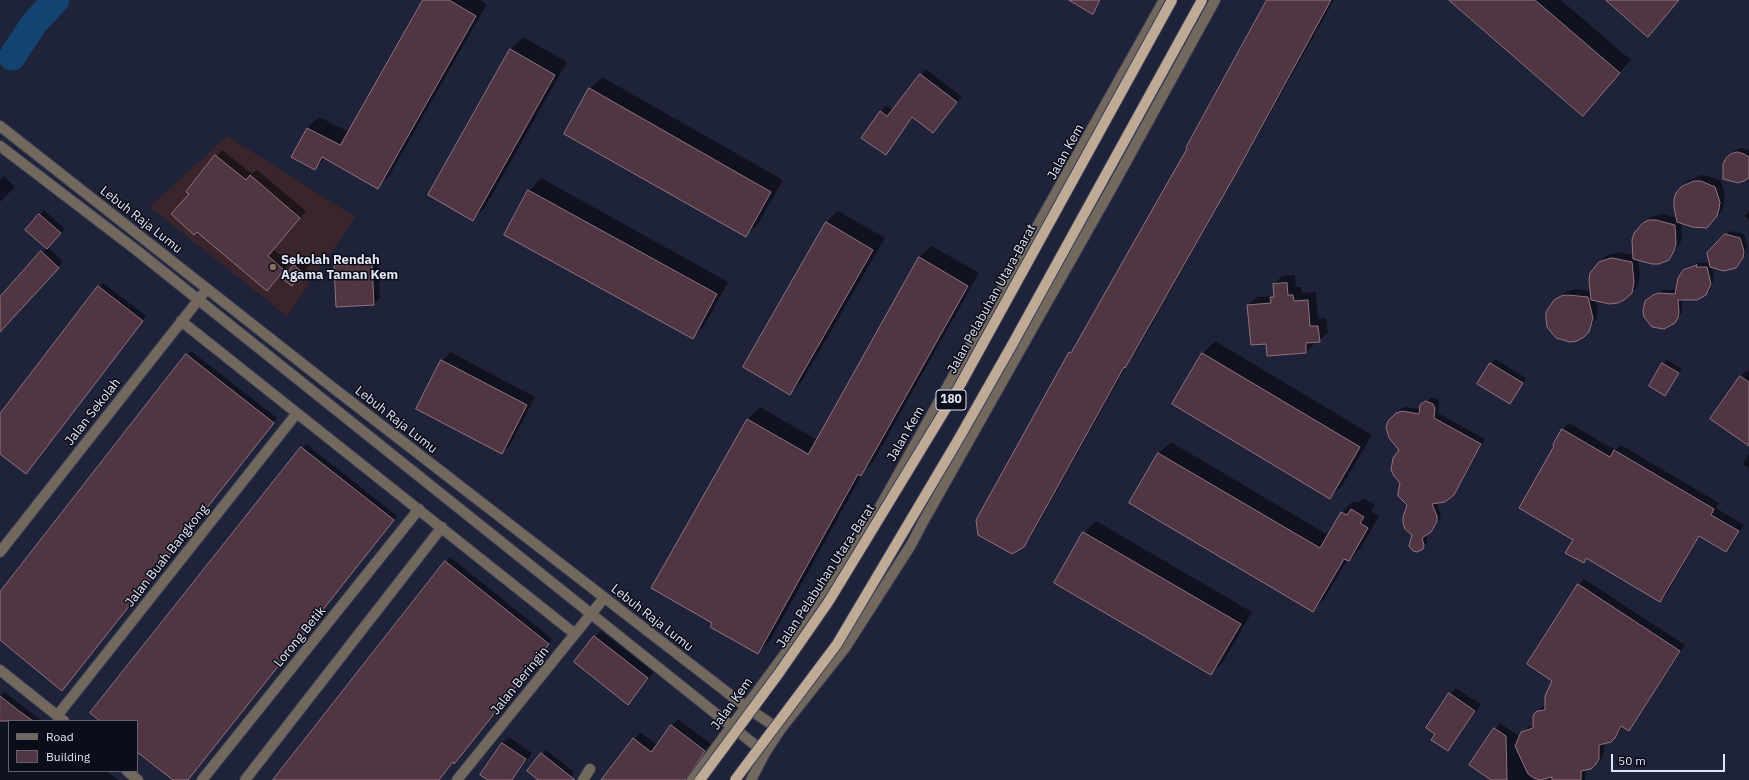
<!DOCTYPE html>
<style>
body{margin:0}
#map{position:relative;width:1749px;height:780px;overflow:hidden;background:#1f233a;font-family:"IBM Plex Sans",sans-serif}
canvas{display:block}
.legend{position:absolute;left:8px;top:720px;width:130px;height:52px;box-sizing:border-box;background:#0b0d18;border:1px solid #616370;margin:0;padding:5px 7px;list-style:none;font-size:12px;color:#e1e5f5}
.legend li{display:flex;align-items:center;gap:8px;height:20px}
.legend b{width:20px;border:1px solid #616370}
.scale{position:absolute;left:1611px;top:754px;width:114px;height:18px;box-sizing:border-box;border:2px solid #e1e5f5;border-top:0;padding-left:5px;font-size:12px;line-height:14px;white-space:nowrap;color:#e1e5f5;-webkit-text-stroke:3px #0b0d18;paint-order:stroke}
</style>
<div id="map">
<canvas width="1749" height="780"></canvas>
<ul class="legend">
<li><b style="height:5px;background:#72685e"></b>Road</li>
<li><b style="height:11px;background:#503542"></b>Building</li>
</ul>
<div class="scale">50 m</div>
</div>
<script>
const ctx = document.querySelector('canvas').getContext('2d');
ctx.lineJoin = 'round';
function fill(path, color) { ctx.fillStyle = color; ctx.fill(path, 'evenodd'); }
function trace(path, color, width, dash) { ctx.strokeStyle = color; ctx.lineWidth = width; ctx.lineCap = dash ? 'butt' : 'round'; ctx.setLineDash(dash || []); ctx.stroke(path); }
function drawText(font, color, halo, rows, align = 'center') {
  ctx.font = font + ' "IBM Plex Sans",sans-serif'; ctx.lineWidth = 3; ctx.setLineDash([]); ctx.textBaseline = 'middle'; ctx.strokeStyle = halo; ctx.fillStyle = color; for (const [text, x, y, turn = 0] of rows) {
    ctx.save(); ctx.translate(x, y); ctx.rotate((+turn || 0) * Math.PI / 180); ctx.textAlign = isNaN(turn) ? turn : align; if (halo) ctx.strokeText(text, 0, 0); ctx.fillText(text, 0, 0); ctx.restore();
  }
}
const education = new Path2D(`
 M227,136L355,217L287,316L150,207Z`);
const shadow = new Path2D(`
 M424,0H480L487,4L389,176L377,188L325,158L315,169L293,157L307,128L319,117L349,132Z
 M1071,0H1102L1092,12Z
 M1268,0H1334L1138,349L1127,365L1030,539L1023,546L1070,353L1077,346L1173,176Z
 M1450,0H1561L1631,60L1583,114Z
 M1607,0H1680L1647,35Z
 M523,37L567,62L485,207L473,220L511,49Z
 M926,69L962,97L933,132L913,117L885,154L862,138L881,111L886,106L893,110Z
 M602,77L783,180L758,224L745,236L590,89Z
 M1742,148L1749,150V176L1731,154L1736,150Z
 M222,150L252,174L257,170L306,211L274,250L290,263L273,284L197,231L191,194L187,191Z
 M1701,175L1708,176L1721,181L1725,195L1723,209L1714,221L1707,227L1681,222L1682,237L1680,244L1668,259L1638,260L1640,275L1638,286L1632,292L1596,300L1598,311L1597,318L1583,336L1577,340H1563L1557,338V300L1568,291L1575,289L1591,291L1600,262L1606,256L1619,252L1634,255L1644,223L1650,217L1663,214L1677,218L1682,187L1688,181Z
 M4,176L15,187L0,202V180Z
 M541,178L728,282L704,326L692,338L505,234L529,191Z
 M44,210L65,229L48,247L63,262L0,331V299L47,247L27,230Z
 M838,211L885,238L802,381L790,393L826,223Z
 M1749,211V220L1744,216Z
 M1730,231L1744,234L1747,247L1744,258L1740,263L1712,266L1714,279L1710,290L1706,294L1682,299V313L1674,322L1650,297L1663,290H1676L1683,270L1688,266L1700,262V263H1711L1708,253Z
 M932,246L979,273L873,462L864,471L770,641L758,653L713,623L652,587L748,419L760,407L817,440L919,258Z
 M378,258L380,298L374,304L335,266L341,260Z
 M301,260L309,266L292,285L285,278Z
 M1295,275L1296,287H1301L1302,293L1316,292L1318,319L1326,318L1328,332L1319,341H1314V344L1306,352L1268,355L1267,342L1248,305L1257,297L1273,296L1275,294L1274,284L1282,276Z
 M103,283L146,316L26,473L0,453V416Z
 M1215,341L1372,435L1342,486L1329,498L1173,404L1203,353Z
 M191,351L277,418L62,690L0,639V594Z
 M450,352L535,397L510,445L502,453L417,408L442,361Z
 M1495,359L1526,378L1510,403L1479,384Z
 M1667,360L1682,369L1665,395L1663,364Z
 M1747,370L1749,372V444L1740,376Z
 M1432,397L1438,399L1439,402L1438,413L1485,439L1458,489L1453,494L1437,502L1441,516L1436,527L1427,534V543L1422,548L1413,535L1408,505L1401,483V450L1389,437L1387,432L1389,421L1402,408L1407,407L1420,409L1421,406Z
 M1569,423L1615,450L1621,445L1719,503L1716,508L1744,525L1732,545L1726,551L1700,536L1666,595L1660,601L1588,558L1583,562L1574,539L1554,445L1563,429Z
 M1171,442L1328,535L1342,512L1353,501L1358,503L1363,498L1375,505L1371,511L1379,516L1360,549L1349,560L1348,559L1324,599L1313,611L1130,503L1159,453Z
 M306,444L397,516L188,780H175L137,750V721H102Z
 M1749,454V468L1743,464Z
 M1096,521L1252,612L1223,662L1211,674L1055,583L1084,533Z
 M450,557L552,639L440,780H274Z
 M1584,579L1685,645L1634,724L1628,729L1623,726L1620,732L1614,738L1604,742V752L1602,758L1596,764L1586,769L1585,780H1492L1470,764L1500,723L1520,737L1528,727L1534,725L1535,714L1543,706H1546L1553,680L1528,664L1579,584Z
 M601,631L654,672L628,703L595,637Z
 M1456,688L1481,704L1454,744L1448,750L1437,733L1450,694Z
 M4,692L42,721H9V771H106L118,780H0V696Z
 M678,719L711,744L693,769L692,775L688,780H602L640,732L657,745Z
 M509,737L532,753L513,780H490L481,774L502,743Z
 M546,750L574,772L568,780H539L542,754Z`);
const river = new Path2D(`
 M12,57L35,22L56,0`);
const building = new Path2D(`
 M423,0H449L476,16L378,189L322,157L315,170L291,157L307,128L340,145Z
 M1069,0H1100L1093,14Z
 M1267,0H1331L1235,175L1132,356L1125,368L1124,367L1024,547L1012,554L978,535L976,520L1069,352L1071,353L1172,175L1187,149L1186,148Z
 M1449,0H1535L1620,73L1583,116Z
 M1606,0H1679L1648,37Z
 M510,49L555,75L473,221L428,195Z
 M920,74L957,102L933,133L912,117L886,155L861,138L880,111L887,116Z
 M589,88L771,192L746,237L564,134Z
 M1738,152L1744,154L1749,157V178L1744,181L1738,183L1723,179V164L1726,158L1731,154Z
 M215,155L246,180L250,175L300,218L268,256L284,270L267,291L197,232L194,235L171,214L189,194L186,192Z
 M1694,181H1701L1715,187L1720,202L1719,209L1717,216L1707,228L1692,227L1677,222L1674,207V199L1676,193L1681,187Z
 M528,190L717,294L693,339L504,235Z
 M39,214L61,233L47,249L25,230Z
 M1649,220H1656L1675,225L1676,244L1674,251L1669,260L1659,264H1652L1633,259L1632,240L1634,233L1643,223Z
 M826,222L873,250L790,395L743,367Z
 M1725,234L1740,238L1744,251L1743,258L1736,268L1724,271L1710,267L1707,253Z
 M41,251L59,268L0,332V297Z
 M919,257L968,286L861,476L858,474L758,654L710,627L712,623L651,588L747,419L808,454Z
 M1612,258L1632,262L1634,282L1632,293L1624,300L1618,303L1610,304L1591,300L1589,280L1590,273L1599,262Z
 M372,264L374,305L336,307L334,266Z
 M294,265L303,273L292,286L283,279Z
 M1697,265L1696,267H1707L1711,284L1706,295L1697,300H1678L1679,312L1678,318L1675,323L1664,329L1652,327L1644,317L1643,311L1645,301L1653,295L1658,293L1675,294L1678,278L1683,270Z
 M1287,283L1288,295H1293L1294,301L1308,300L1310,326H1318L1320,342L1306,343V353L1267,356L1266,344L1251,345L1247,305L1271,303L1270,297H1274L1273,284Z
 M98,286L143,321L26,474L0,454V414Z
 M1568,295L1588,297L1593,318L1589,332L1584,337L1577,341L1570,342L1556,338L1547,327L1546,319V312L1554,300L1561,296Z
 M1202,353L1360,447L1330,499L1172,404Z
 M186,354L274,423L62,691L0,640V592Z
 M441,360L527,405L502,454L416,409Z
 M1490,363L1523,383L1510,404L1477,384Z
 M1662,363L1679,373L1665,396L1649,386Z
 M1740,376L1749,382V446L1710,419Z
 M1426,401L1433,404L1435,408L1434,418L1481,444L1454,495L1445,502L1432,504L1437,516V522L1431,532L1422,538L1424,545L1423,549L1417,552L1413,551L1409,546L1412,535L1405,529L1403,523V517L1407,505L1398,496V493L1400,483L1394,476L1391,470L1393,458L1399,450L1389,438L1386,427L1388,421L1396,413L1402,411L1419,414L1420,405Z
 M1562,429L1610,457L1614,450L1714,509L1711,515L1739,531L1726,552L1699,536L1660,602L1586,558L1584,563L1565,553L1573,540L1519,508L1554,446L1553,445Z
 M301,447L394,520L188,780H173L137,752V721H100L90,713Z
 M1158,453L1320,548L1341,512L1347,515L1351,509L1364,517L1360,523L1368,528L1349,561L1344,559L1313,612L1129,503Z
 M1083,532L1241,624L1211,675L1054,583Z
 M445,561L549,644L532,666L463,753L454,764L453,762L439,780H273Z
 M1578,584L1680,651L1629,731L1621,726L1615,738L1611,742L1599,745V759L1596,764L1591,769L1581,771V780H1552V777L1540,780L1534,778L1528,774L1515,746L1521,732L1533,728V717L1534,714L1537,711L1545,710V696L1552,681L1527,664Z
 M594,636L648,678L628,705L574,662Z
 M1449,693L1475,711L1448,751L1431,740L1435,734L1426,728Z
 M0,696L19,711L33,721H0Z
 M671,725L705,751L686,780H601L633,738L651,752Z
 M1494,728L1506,736L1507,780H1491L1469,765Z
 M502,743L526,759L512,780H488L480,775Z
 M541,753L575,780H538L527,771Z`);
const minor = new Path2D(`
 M0,126L332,387L746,707L780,730
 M0,146L135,249L765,753
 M181,321L575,634
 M0,552L203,294
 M0,670L64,721
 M57,716L297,413
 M127,771L138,780
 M202,780L419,509
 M245,780L442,527
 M457,780L604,598
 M583,780L590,769
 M692,780L812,617L881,505L1164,0
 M751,780L765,753L780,730L845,648L911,545L923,522L1115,182L1215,0`);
const majorBridge = new Path2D(`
 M700,780L779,673L829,601L959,387L1172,0
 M735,780L837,644L958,440L1012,345L1202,0`);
const markers = [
 [273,267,4,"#8d6e63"]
];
const shields = [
 [951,400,30]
];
const shieldNames = [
 ["180",951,400]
];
const streetNames = [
 ["Jalan Kem",1066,152,-61],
 ["Lebuh Raja Lumu",141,220,38],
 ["Jalan Pelabuhan Utara-Barat",992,299,-61],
 ["Jalan Sekolah",93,412,-52],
 ["Lebuh Raja Lumu",396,420,38],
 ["Jalan Kem",906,434,-60],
 ["Jalan Buah Bangkong",167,556,-52],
 ["Jalan Pelabuhan Utara-Barat",826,576,-57],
 ["Lebuh Raja Lumu",652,618,38],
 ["Lorong Betik",300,637,-51],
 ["Jalan Beringin",520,681,-51],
 ["Jalan Kem",732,704,-54]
];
const poiNames = [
 ["Sekolah Rendah",281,260],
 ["Agama Taman Kem",281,275]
];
fill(education, '#3a262a');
fill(shadow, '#0007');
trace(river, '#134471', 27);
fill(building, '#503542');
trace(building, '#927381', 1);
trace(minor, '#3a3e54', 12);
trace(minor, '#72685e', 10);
trace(majorBridge, '#3a3e54', 12, []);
trace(majorBridge, '#bfaa96', 10);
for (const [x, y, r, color] of markers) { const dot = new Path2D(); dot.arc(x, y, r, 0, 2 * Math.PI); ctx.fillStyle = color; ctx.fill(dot); trace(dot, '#0b0d18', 1.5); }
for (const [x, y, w] of shields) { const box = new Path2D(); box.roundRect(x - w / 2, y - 10, w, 20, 3); ctx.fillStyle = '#0b0d18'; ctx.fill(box); trace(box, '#e1e5f5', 1); }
drawText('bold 12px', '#e1e5f5', null, shieldNames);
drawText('13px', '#e1e5f5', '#0b0d18', streetNames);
drawText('bold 13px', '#e1e5f5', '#0b0d18', poiNames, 'left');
</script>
